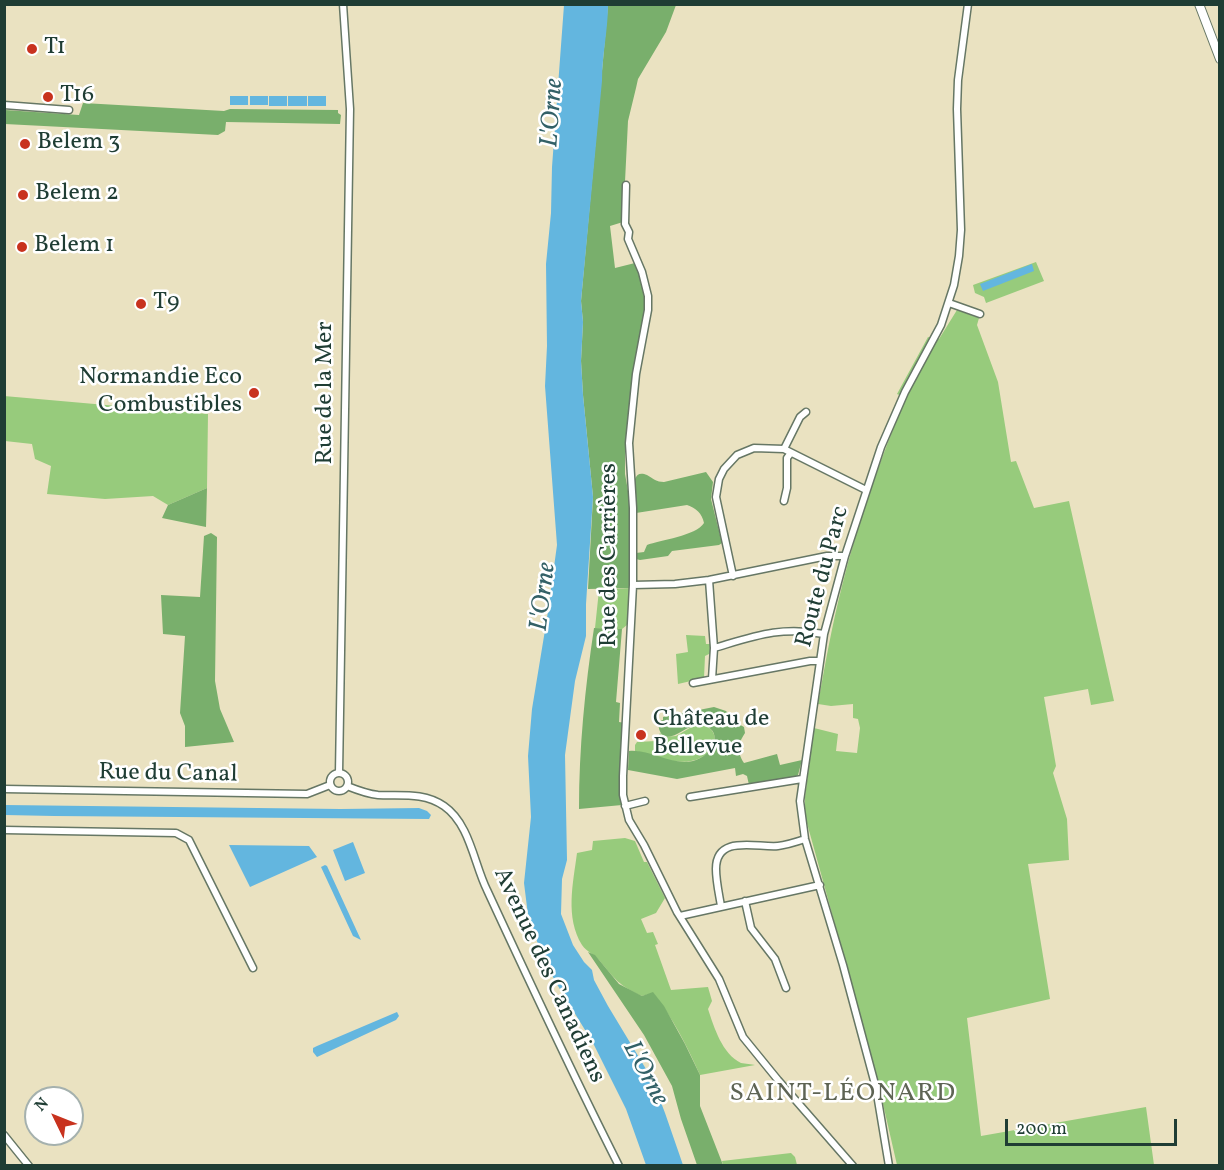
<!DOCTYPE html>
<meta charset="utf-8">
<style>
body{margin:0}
#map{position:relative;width:1224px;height:1170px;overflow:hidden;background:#eae2c1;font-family:Vollkorn,serif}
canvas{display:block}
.frame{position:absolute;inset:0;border:6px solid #1f3d34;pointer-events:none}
.north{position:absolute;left:24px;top:1086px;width:60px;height:60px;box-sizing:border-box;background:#fff;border:2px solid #a5b1ae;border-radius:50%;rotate:313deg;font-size:16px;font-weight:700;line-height:24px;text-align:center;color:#1f3d34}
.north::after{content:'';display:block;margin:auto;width:21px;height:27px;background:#c8321e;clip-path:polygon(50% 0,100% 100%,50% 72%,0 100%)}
.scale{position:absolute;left:1005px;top:1119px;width:172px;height:27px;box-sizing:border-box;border:3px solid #1f3d34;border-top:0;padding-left:8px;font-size:18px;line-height:21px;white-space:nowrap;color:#1f3d34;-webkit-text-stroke:4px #fff;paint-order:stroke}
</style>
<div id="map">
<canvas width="1224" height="1170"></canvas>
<div class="frame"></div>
<div class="north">N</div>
<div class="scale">200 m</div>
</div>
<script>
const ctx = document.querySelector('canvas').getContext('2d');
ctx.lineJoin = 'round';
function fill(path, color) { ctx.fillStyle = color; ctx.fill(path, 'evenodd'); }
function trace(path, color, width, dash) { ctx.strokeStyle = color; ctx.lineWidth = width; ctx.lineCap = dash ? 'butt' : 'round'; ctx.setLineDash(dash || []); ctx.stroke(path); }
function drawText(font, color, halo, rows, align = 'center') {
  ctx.font = font + ' Vollkorn,serif'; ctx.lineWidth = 5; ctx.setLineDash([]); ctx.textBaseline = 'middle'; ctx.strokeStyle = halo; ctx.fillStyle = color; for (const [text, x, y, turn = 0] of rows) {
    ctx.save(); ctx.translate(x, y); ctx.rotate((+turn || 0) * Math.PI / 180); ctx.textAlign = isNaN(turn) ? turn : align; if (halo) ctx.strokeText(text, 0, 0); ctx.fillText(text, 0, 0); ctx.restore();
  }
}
const green = new Path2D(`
 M1036,262L1044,281L986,303L984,297L975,293L973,285Z
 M957,310L979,318L977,325L998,382L1011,462L1016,461L1034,508L1069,501L1114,701L1091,705L1088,689L1044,697L1056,766L1053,773L1067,819L1069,860L1028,864L1050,999L967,1018L981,1136L1146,1107L1154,1165H897L875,1069L805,816V797L814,728L838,734L836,751L857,753L860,728L858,719L853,718V704L831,706L818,704C825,665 832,625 842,586C858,522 880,459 906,398L897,394L928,337L939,339Z
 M4,396L208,414L207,488L168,505L153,496L105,499L47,494L51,466L35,459L32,444L5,441Z
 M630,588L627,625L622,629L595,628L599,590Z
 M686,635L705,636L706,644H710L711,653L705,656L704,678L678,684L676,654L688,652Z
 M695,725C726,724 717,757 691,761C671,765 654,754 635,751V745L637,742L656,741L660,733L664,737L676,736Z
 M625,838L635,841L644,862H647L665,898L656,913L641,919L647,933L653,932L658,944L655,945L671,990L708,987L712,1001L708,1009C714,1027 722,1054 741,1063C745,1064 752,1064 755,1065L700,1075C687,1046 673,1018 653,993L642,996C619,986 615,979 599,960C594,954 587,952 582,945C565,917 573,884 577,853L592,850L593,841Z
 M791,1153L795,1157L797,1165H723L722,1161Z`);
const forest = new Path2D(`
 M608,5H676L666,32L638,79L636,88L628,121L623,222L610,226L615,268L635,263L641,276L646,302L635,364L625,455V474L630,502V588L588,589L593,497L583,395L581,361L583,322L581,301Z
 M83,103L224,111L230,109L338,110V113L341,115L340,124L226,122L225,131L218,135L5,124V110L79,115Z
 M706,472L713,482L711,499L722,543L719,545L672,551L668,556L640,560L636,559V553L644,552L647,545C660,540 696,536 704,523C702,513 696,508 687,505L636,513C635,504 627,466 647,475C654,479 656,482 664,482Z
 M207,488L206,527L162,518L168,505Z
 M211,533L217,537L215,681L220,709L234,742L185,747V726L180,713L185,636L163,634L161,595L200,597L204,536Z
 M594,628L622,629L616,702L620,703L619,722L625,723L619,789L622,805L579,809C579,748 585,688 594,628Z
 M714,707L726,711L735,722L744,727L745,733C738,744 736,750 744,763L777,754L780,765L802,760L798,775L793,778L749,785L747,776L743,774L736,776L735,768L677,779L628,770L629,751C651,749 670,766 693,761C714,756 726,727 699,725C686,725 678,738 664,737C659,732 658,727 659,721L663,720V717Z
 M588,952L595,955L619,984L642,996L653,992L664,1006L685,1044L700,1075V1106L723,1165H697L681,1119L672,1086L644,1035Z`);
const water = new Path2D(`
 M564,5H608C608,30 602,55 602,81L581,301L583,322L581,361L583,395L593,497L586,604V636L575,681L565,755L567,860L562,879L561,914L573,945L584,962L592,970L594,980L608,1006L652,1079L665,1113L683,1165H646L626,1109L593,1043L555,981L541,953L528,915L524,883L531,817L528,756L532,709L547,618L557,545L545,386L547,346L546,264L551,213L552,167Z
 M230,96H248V105H230Z
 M250,96H268V105H250Z
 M269,96H287V106H269Z
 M288,96H307V106H288Z
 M308,96H326V106H308Z
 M1032,264L1034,271L983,291L980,284Z
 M5,805L341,809L419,808L427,811L431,815L429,819L54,816L5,815Z
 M353,842L365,873L345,881L333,850Z
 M229,845L309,846L317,857L250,887Z
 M325,865L327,866L361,940L353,936L321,867Z
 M397,1012L399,1016L396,1020L317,1057L313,1052V1048L317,1046Z`);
const minor = new Path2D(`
 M4,105L69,110
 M626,185L625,224L629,232L628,239L642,272L648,296V310L636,374L629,443L633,508V585L623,776V795L629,820L644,845L677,912L719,979L743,1037L778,1080L853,1166
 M949,303L980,314
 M784,449L800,417L806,412
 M784,501L787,488V458L790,454
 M733,576L716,497L719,479L724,469L737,455L754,448L784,449L866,490
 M709,580L714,648C755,636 780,626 824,634
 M633,585L675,584L709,580L827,556H845
 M712,679L714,648
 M693,683L810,661H820
 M330 782a9 9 0 1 1 18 0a9 9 0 1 1-18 0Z
 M339,773L350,109L343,4
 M347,786C357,790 367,794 378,795C401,796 424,792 444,806C470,824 474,864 487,890C530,983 573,1075 619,1166
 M4,789L307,794L330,785
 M690,797L802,779
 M625,806L645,801
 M4,830L176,833L189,840L253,968
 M745,901L751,928L775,959L786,988
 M721,906C719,894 716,881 716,869C716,834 757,848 778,846C787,845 796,842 805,839
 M680,916L820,885
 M4,1135L29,1166
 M889,1166L876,1088L843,965L805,839L800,801L824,634L845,556L881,447L905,392L941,325L954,285L959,256L961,230L957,109L958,80L968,4`);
const major = new Path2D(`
 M1199,4L1220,59`);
const markers = [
 [32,49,6,"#c8321e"],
 [48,97,6,"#c8321e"],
 [25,144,6,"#c8321e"],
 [23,195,6,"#c8321e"],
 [22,247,6,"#c8321e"],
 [141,304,6,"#c8321e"],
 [254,393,6,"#c8321e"],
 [641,735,6,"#c8321e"]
];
const poiNames = [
 ["T1",44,49],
 ["T16",60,97],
 ["Belem 3",37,144],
 ["Belem 2",35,195],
 ["Belem 1",34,247],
 ["T9",153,304],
 ["Normandie Eco",242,379,"right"],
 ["Combustibles",242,407,"right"],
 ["Château de",653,721],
 ["Bellevue",653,749]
];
const streetNames = [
 ["Rue de la Mer",327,393,-90],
 ["Rue des Carrières",611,555,-90],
 ["Route du Parc",824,577,-75],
 ["Rue du Canal",168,775,1],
 ["Avenue des Canadiens",548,976,65]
];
const waterNames = [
 ["L'Orne",554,113,-86],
 ["L'Orne",545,597,-83],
 ["L'Orne",644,1074,62]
];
const neighbourhoodNames = [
 ["SAINT-LÉONARD",843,1095]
];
fill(green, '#97cb7c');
fill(forest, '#79af6c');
fill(water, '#63b6df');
trace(minor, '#667765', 9);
trace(major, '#667765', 10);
trace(minor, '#fff', 6);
trace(major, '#fff', 8);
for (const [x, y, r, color] of markers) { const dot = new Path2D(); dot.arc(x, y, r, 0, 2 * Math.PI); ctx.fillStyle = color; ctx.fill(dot); trace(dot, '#fff', 2); }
drawText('24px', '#1f3d34', '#fff', poiNames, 'left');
drawText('24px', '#1f3d34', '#fff', streetNames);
drawText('italic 26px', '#336167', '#fff', waterNames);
ctx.letterSpacing = '1.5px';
drawText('26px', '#5e6454', '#fff', neighbourhoodNames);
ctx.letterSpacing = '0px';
</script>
